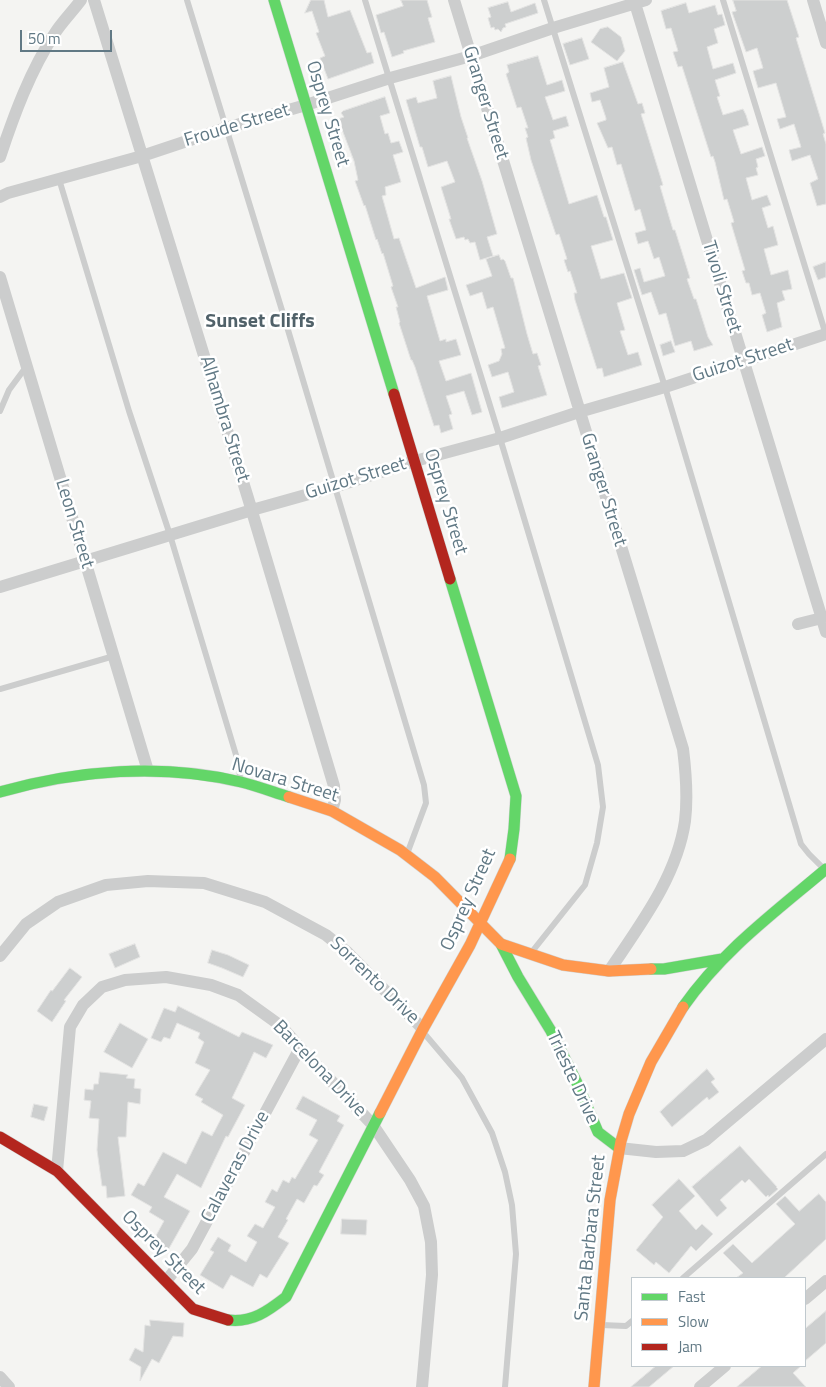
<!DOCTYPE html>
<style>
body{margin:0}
#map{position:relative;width:826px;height:1387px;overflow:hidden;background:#f4f4f2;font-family:"Titillium Web",sans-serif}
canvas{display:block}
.legend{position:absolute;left:631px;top:1277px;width:175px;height:90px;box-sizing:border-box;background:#fff;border:1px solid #c0c9ce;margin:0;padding:6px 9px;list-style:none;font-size:15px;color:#617985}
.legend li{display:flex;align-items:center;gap:10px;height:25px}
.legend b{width:25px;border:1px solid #c0c9ce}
.scale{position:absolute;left:20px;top:30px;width:92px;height:22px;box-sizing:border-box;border:2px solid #617985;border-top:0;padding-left:6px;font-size:15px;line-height:18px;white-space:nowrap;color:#617985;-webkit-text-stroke:4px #fff;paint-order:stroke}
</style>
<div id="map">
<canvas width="826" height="1387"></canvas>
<ul class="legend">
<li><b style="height:6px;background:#63d668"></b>Fast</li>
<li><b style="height:6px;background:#ff974d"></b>Slow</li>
<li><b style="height:6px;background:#b3261e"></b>Jam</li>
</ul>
<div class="scale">50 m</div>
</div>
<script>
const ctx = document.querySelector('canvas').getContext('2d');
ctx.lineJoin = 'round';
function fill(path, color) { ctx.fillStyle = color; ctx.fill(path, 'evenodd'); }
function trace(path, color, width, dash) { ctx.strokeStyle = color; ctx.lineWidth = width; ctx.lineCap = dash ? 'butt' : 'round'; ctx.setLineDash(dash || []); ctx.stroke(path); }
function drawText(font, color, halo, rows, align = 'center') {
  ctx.font = font + ' "Titillium Web",sans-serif'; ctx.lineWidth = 5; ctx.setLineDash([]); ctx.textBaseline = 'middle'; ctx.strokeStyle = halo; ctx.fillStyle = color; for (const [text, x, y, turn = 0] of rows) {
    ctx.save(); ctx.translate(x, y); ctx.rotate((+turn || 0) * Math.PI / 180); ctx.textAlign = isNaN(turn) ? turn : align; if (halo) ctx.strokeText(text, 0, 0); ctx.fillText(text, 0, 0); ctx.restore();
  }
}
const building = new Path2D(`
 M311,0H324L328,17L350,10L367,53L371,52L374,63L328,79L320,58L325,56L316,33L319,32L312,11L305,13Z
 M401,0H427L432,17L428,18L435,42L403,51L404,53L392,57L384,32L381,33L376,15L403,6Z
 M733,0H787L799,37L796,38L825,133L823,134L826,144V204L817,206L810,183L818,179L810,155L792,161L789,150L801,147L794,124L780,129L777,119L786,117L776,83L758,88L753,71L763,68L757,48L746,52L732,12L736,11Z
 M508,2L511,12L535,3L538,13L505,24L506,27L503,28L501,32L498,29L495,30L494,27L491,28L488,18L491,17L488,8Z
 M686,3L689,13L715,5L718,15L722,14L725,25L714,29L718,43L707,47L713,69L733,63L736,73L715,80L720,96L717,97L723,115L743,109L746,115L749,125L733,130L741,154L762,147L765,156L756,159L758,167L756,168L758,175L746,178L752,200L767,195L771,205L762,208L768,228L773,226L778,245L764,249L771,275L788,270L792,289L782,291L785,300L777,303L782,327L767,332L762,315L766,313L760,293L752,295L749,283H746L742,271L745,270L731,223L734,222L727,199L724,200L715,162L713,156L711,157L682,66L678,67L673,52L678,51L671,28L666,29L661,11Z
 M608,27L621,37L625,51L617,61L591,42L600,29Z
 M582,38L589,59L570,65L563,44Z
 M538,56L547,85L562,80L565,91L545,97L553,120L566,116L569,126L553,131L555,138L550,140L569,204L597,195L604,217H606L613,240L591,246L601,279L624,273L632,298L617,303L625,330L620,331L628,355L638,352L642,365L604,377L602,368L597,369L590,347L575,300L574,293H577L570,271L568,272L564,260L567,259L559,234L556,235L531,160L526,138L528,137L525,128H528L521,107L517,108L506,74L509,72L507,65Z
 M623,62L638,104L642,103L645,113L641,114L663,185L660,186L673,230H675L681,249L690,278L687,279L694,299H696L708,337L713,345L694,351L691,341L675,346L666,313L659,315L651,292L642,295L634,270L640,268L644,282L665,276L659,257L654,259L648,241L638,244L635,233L646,230L640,209L635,211L621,164L617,165L612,147L608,148L597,123L606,120V118L600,100L592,102L590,93L609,87L604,68Z
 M451,76L461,117L468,138H467L482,181L497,234L487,237L493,256L480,260L475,242L470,243L468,239L465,240L464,237L456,239L449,219H451L441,187L455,182L447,161L428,167L422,147H420L406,100L416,97L418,103L437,98L433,81Z
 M385,97L390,113L380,116L385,134L388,133L391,143L399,141L403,152L393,155L401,182L385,187L386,195L382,196L389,221L394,239L399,238L416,288L445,277L448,290L427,296L440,341L446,339V342L456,339L461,355L439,361L446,381L471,373L482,412L472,415L464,391L446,396L452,414L449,415L453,429L441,433L439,425L434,426L415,367L412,360H411L399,323L400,322L396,307H398L391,287L393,286L383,253L382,254L377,239L376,240L365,205L364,206L355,181L358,180L354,161L338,119L344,117L341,113L343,111Z
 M499,255L501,260L503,259L505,261L511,278H513L527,334L533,354L537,353L541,365L538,366L547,395L502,408L499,397L514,392L508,372L492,377L488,365L499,361L502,354L501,349L505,348L493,307L487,309L482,292L470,296L466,285L492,276L486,259Z
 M826,262V277L818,280L813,267Z
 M671,341L675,352L663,356L660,345Z
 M135,944L140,957L115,968L109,954Z
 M212,950L228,955L249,965L243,977L222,968L208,963Z
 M70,968L82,977L64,1000L66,1001L52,1022L37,1011L51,990L52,991Z
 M178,1006L239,1037L242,1032L273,1045L266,1058L254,1052L247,1067L232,1098L245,1105L228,1137L226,1136L201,1188L177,1174L164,1197L190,1211L167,1252L152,1243L164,1221L149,1212L152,1207L131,1195L138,1183L144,1186L163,1152L186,1164L202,1131L212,1136L223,1115L201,1102L203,1099L195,1095L210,1070L195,1063L204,1042L198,1038L200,1033L177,1023L170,1039L164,1037L161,1042L151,1038L164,1008L175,1012Z
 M120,1023L148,1039L132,1068L104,1052Z
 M707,1069L715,1079L711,1082L719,1092L709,1100L707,1097L672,1127L660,1112Z
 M100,1072L128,1075L126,1078L135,1079L134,1088L141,1089L140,1104L128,1102L126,1137H118L125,1196L107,1198L106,1186H102L97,1150L99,1119L89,1118L91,1101L84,1100L85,1089L93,1090L94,1084H98Z
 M303,1096L340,1116L337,1121L344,1125L319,1172L324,1175L317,1186L314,1185L304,1203L297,1199L286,1219L288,1220L278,1237L289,1243L267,1278L260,1274L253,1287L231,1275L223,1289L200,1275L214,1252L210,1250L218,1237L231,1245L228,1251L246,1262L257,1242L247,1236L255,1224L263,1228L275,1207L265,1202L272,1189L277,1192L283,1180L289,1183L292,1177L295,1179L318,1140L309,1135L317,1120L296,1109Z
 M34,1104L48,1107L44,1121L31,1117Z
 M740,1146L777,1187H776L778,1189L769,1197L768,1195L766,1197L749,1179L745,1183L742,1180L720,1200L727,1208L717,1217L692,1187Z
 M679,1179L695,1196L679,1211L696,1230L702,1224L713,1234L696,1251L691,1246L669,1273L656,1262L654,1265L636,1250L663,1217L652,1205Z
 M819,1194L826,1202V1239L784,1278H736L743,1273L723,1253L733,1244L752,1263L795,1224L776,1204L785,1196L799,1211Z
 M342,1219L367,1220L366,1235L341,1234Z
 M826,1311V1343L805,1361V1329Z
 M150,1320L184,1323L183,1337L173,1336L159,1363L152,1359L140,1381L141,1367L129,1360L135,1348L143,1352L145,1325L150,1326Z
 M656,1366H674L649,1387H631Z
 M762,1366H801L793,1373L806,1387H737Z`);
const lane = new Path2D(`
 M187,0L288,330L424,785L426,803L407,854
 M365,0L500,438L598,765L603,807L597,843L585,885L531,953
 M544,0L665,387L801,844L809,854L824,869
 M723,0L826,335
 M59,179L129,411L170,535L239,765L240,779
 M0,411L9,390L26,367
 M0,689L114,656
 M423,1032L462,1078L492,1133L505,1172L512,1205L516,1254L505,1387
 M683,1278L826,1154
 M601,1325L626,1326L632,1321`);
const street = new Path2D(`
 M94,0L248,498L334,786L335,800L332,811
 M454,0L683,749C686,773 688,797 685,821C677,877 639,926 609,971
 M634,0L826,632
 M813,0L826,43
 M0,157C14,115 30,71 55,33C62,22 73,11 81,0
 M0,197L8,193L142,156L226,128L306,105L390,78L471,56L553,28L646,0
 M0,277L148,771
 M0,587L252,510L334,487L415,461L500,438L579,412L665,387L826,334
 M798,624L822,618
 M0,956L26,924L58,902L106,885L148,881L204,883L265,902L326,935L347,952L423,1029
 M619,1148L656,1152L683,1151L706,1140L826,1039
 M57,1171L70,1027L83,1005L102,987L125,980L166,977L211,985L238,995L281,1026L300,1048L373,1125L410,1180L424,1206L431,1242L432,1275L422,1387
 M166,1281L192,1249L300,1048
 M805,1299L826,1281
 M0,1377L9,1387
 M700,1387L725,1366`);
const fast = new Path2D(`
 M274,0L394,394
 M450,579L516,796L514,829L510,859
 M0,792C77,770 162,763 241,782C257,786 273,792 289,797
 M501,944L518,977L551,1031L577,1083L598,1132L619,1148
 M651,969H664L722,959
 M683,1007C723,950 774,913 826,869
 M228,1320C252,1323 268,1311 286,1297L380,1113`);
const slow = new Path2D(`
 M289,797L332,811L400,850L435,877L501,944L563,965L609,971L651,969
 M380,1113L423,1029L470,945L510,859
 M594,1387L610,1200L621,1141L629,1114L651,1062L683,1007`);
const jam = new Path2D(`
 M394,394L450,579
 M0,1137L57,1171L193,1309L228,1320`);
const streetNames = [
 ["Granger Street",485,103,73],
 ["Osprey Street",327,114,73],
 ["Froude Street",237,126,-17],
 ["Tivoli Street",721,287,73],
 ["Guizot Street",743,361,-18],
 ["Alhambra Street",224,419,73],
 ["Guizot Street",356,479,-17],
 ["Granger Street",603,490,73],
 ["Osprey Street",445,502,73],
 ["Leon Street",74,524,73],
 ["Novara Street",285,781,17],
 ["Osprey Street",469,900,-66],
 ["Sorrento Drive",374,981,44],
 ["Barcelona Drive",319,1069,46],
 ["Trieste Drive",572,1078,65],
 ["Calaveras Drive",236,1167,-62],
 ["Santa Barbara Street",591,1238,-84],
 ["Osprey Street",163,1253,45]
];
const neighbourhoodNames = [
 ["Sunset Cliffs",260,322]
];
fill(building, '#cdcfcf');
trace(building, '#e3e3e2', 1);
trace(fast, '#d0d2d2', 12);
trace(slow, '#d0d2d2', 12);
trace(jam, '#d0d2d2', 12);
trace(lane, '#cccdcd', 6);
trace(street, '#cccdcd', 12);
trace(fast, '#63d668', 11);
trace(slow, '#ff974d', 11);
trace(jam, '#b3261e', 11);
drawText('19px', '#617985', '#fff', streetNames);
drawText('bold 20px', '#506169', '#fff', neighbourhoodNames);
</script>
